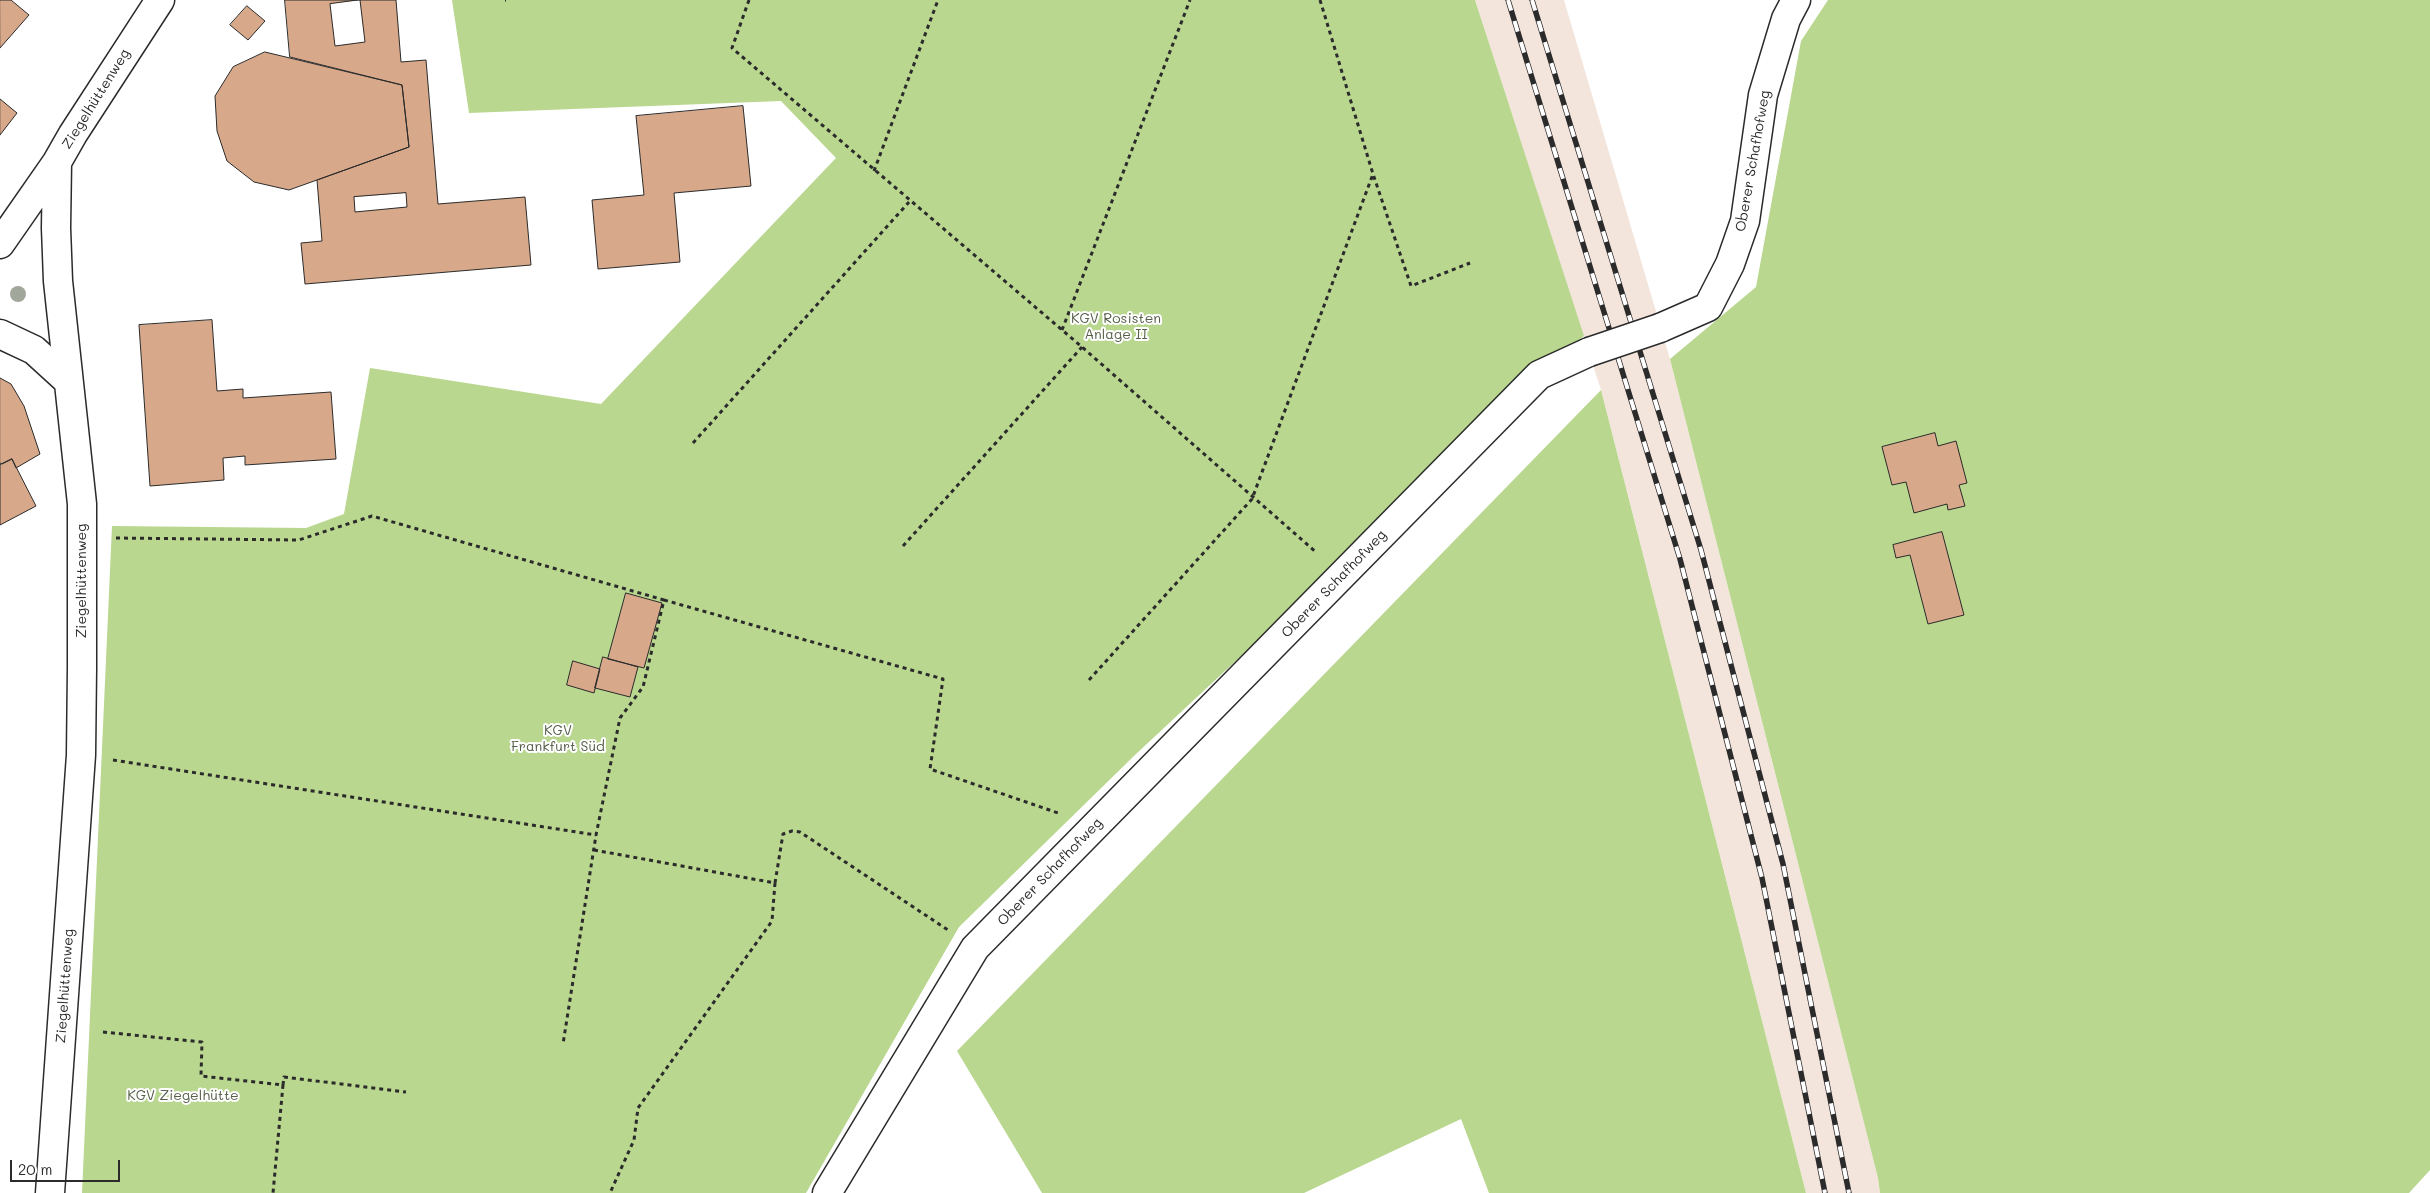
<!DOCTYPE html>
<meta charset="utf-8">
<style>
body{margin:0}
#map{position:relative;width:2430px;height:1193px;overflow:hidden;background:#fff;font-family:Mali,sans-serif}
canvas{display:block}
.scale{position:absolute;left:10px;top:1160px;width:110px;height:22px;box-sizing:border-box;border:2px solid #2b2b2b;border-top:0;padding-left:6px;font-size:15px;line-height:18px;white-space:nowrap;color:#2b2b2b;-webkit-text-stroke:4px #fff;paint-order:stroke}
</style>
<div id="map">
<canvas width="2430" height="1193"></canvas>
<div class="scale">20 m</div>
</div>
<script>
const ctx = document.querySelector('canvas').getContext('2d');
ctx.lineJoin = 'round';
function fill(path, color) { ctx.fillStyle = color; ctx.fill(path, 'evenodd'); }
function trace(path, color, width, dash) { ctx.strokeStyle = color; ctx.lineWidth = width; ctx.lineCap = dash ? 'butt' : 'round'; ctx.setLineDash(dash || []); ctx.stroke(path); }
function drawText(font, color, halo, rows, align = 'center') {
  ctx.font = font + ' Mali,sans-serif'; ctx.lineWidth = 4; ctx.setLineDash([]); ctx.textBaseline = 'middle'; ctx.strokeStyle = halo; ctx.fillStyle = color; for (const [text, x, y, turn = 0] of rows) {
    ctx.save(); ctx.translate(x, y); ctx.rotate((+turn || 0) * Math.PI / 180); ctx.textAlign = isNaN(turn) ? turn : align; if (halo) ctx.strokeText(text, 0, 0); ctx.fillText(text, 0, 0); ctx.restore();
  }
}
const built = new Path2D(`
 M1475,0H1564L1670,359L1878,1178L1880,1193H1806L1601,390Z`);
const green = new Path2D(`
 M452,0H1475L1584,336L1136,754L959,927L806,1193H82L112,526L306,528L344,514L370,368L601,404L836,158L781,101L469,113Z
 M1828,0H2430V1170L2409,1193H1880L1878,1178L1670,359L1756,287L1801,41Z
 M1601,390L1806,1193H1489L1461,1119L1304,1193H1042L957,1051Z`);
const building = new Path2D(`
 M0,0H11L29,15L0,48Z
 M285,0H396L401,62L426,60L438,204L525,197L531,265L305,284L301,243L322,241L317,180L409,147L402,85L290,57ZM360,0L365,42L335,46L330,4ZM406,193L407,207L355,212L354,197Z
 M247,6L265,21L248,40L230,25Z
 M265,52L402,85L409,147L289,190L254,182L227,161L217,131L215,96L233,67Z
 M0,99L17,113L0,135Z
 M743,106L751,186L674,193L680,262L598,269L592,200L644,195L636,116Z
 M212,320L217,391L243,389V398L331,392L336,459L245,465V456L223,458L224,480L150,486L139,325Z
 M0,378L11,384L24,406L40,454L16,468L12,459L2,464L0,463Z
 M1935,433L1938,446L1956,441L1967,483L1959,485L1965,506L1948,510L1947,504L1914,513L1906,482L1892,485L1882,447Z
 M12,459L36,506L0,525V465Z
 M1942,532L1964,615L1928,624L1910,555L1896,558L1893,545Z
 M626,593L662,603L644,668L608,659Z
 M603,657L638,667L630,697L595,688Z
 M573,661L600,669L594,693L567,685Z`);
const path = new Path2D(`
 M505,0H506
 M749,0L732,48L1082,347L1317,553
 M1320,0L1373,174L1411,286L1470,263
 M874,171L938,0
 M1062,330L1190,0
 M693,443L909,202
 M116,538L299,540L372,516L664,600L643,687L620,718L596,835L563,1044
 M903,546L1082,347
 M664,600L943,679L930,769L1061,814
 M1089,680L1252,499L1373,174
 M113,760L596,835
 M594,850L775,883L772,921L638,1108L634,1140L610,1193
 M775,883L783,834L792,831L800,832L948,930
 M103,1032L202,1042L201,1076L283,1085L273,1193
 M283,1085L284,1077L406,1092`);
const street = new Path2D(`
 M0,244L57,162
 M1660,328L1708,307L1730,264L1745,221L1763,95L1786,19L1796,0
 M0,334L34,350L68,381
 M50,1193L81,755L82,668V504L58,281L56,228L57,162L73,134L160,0
 M827,1193L975,948L1539,375L1589,352`);
const rail = new Path2D(`
 M1508,0L1680,559L1762,878L1825,1193
 M1532,0L1701,550L1783,864L1849,1193`);
const streetBridge = new Path2D(`
 M1589,352L1660,328`);
const trees = [
 [18,294]
];
const streetNames = [
 ["Ziegelhüttenweg",96,99,-58],
 ["Oberer Schafhofweg",1753,161,-80],
 ["Ziegelhüttenweg",82,581,-90],
 ["Oberer Schafhofweg",1334,584,-46],
 ["Oberer Schafhofweg",1050,872,-46],
 ["Ziegelhüttenweg",65,986,-86]
];
const parkNames = [
 ["KGV Rosisten",1116,319],
 ["Anlage II",1116,335],
 ["KGV",558,731],
 ["Frankfurt Süd",558,747],
 ["KGV Ziegelhütte",183,1096]
];
fill(built, '#f3e5dc');
fill(green, '#b9d78f');
fill(building, '#d7a889');
trace(building, '#2b2b2b', 1);
trace(street, '#2b2b2b', 31);
trace(path, '#2b2b2b', 3, [4, 4]);
trace(street, '#fff', 28);
trace(rail, '#2b2b2b', 5.5);
trace(rail, '#fff', 4, [11]);
trace(streetBridge, '#2b2b2b', 31, []);
trace(streetBridge, '#fff', 28);
ctx.fillStyle = '#a2a79b';
for (const [x, y] of trees) { ctx.beginPath(); ctx.arc(x, y, 8, 0, 2 * Math.PI); ctx.fill(); }
drawText('14px', '#2b2b2b', '#fff', streetNames);
drawText('14px', '#565f49', '#fff', parkNames);
</script>
